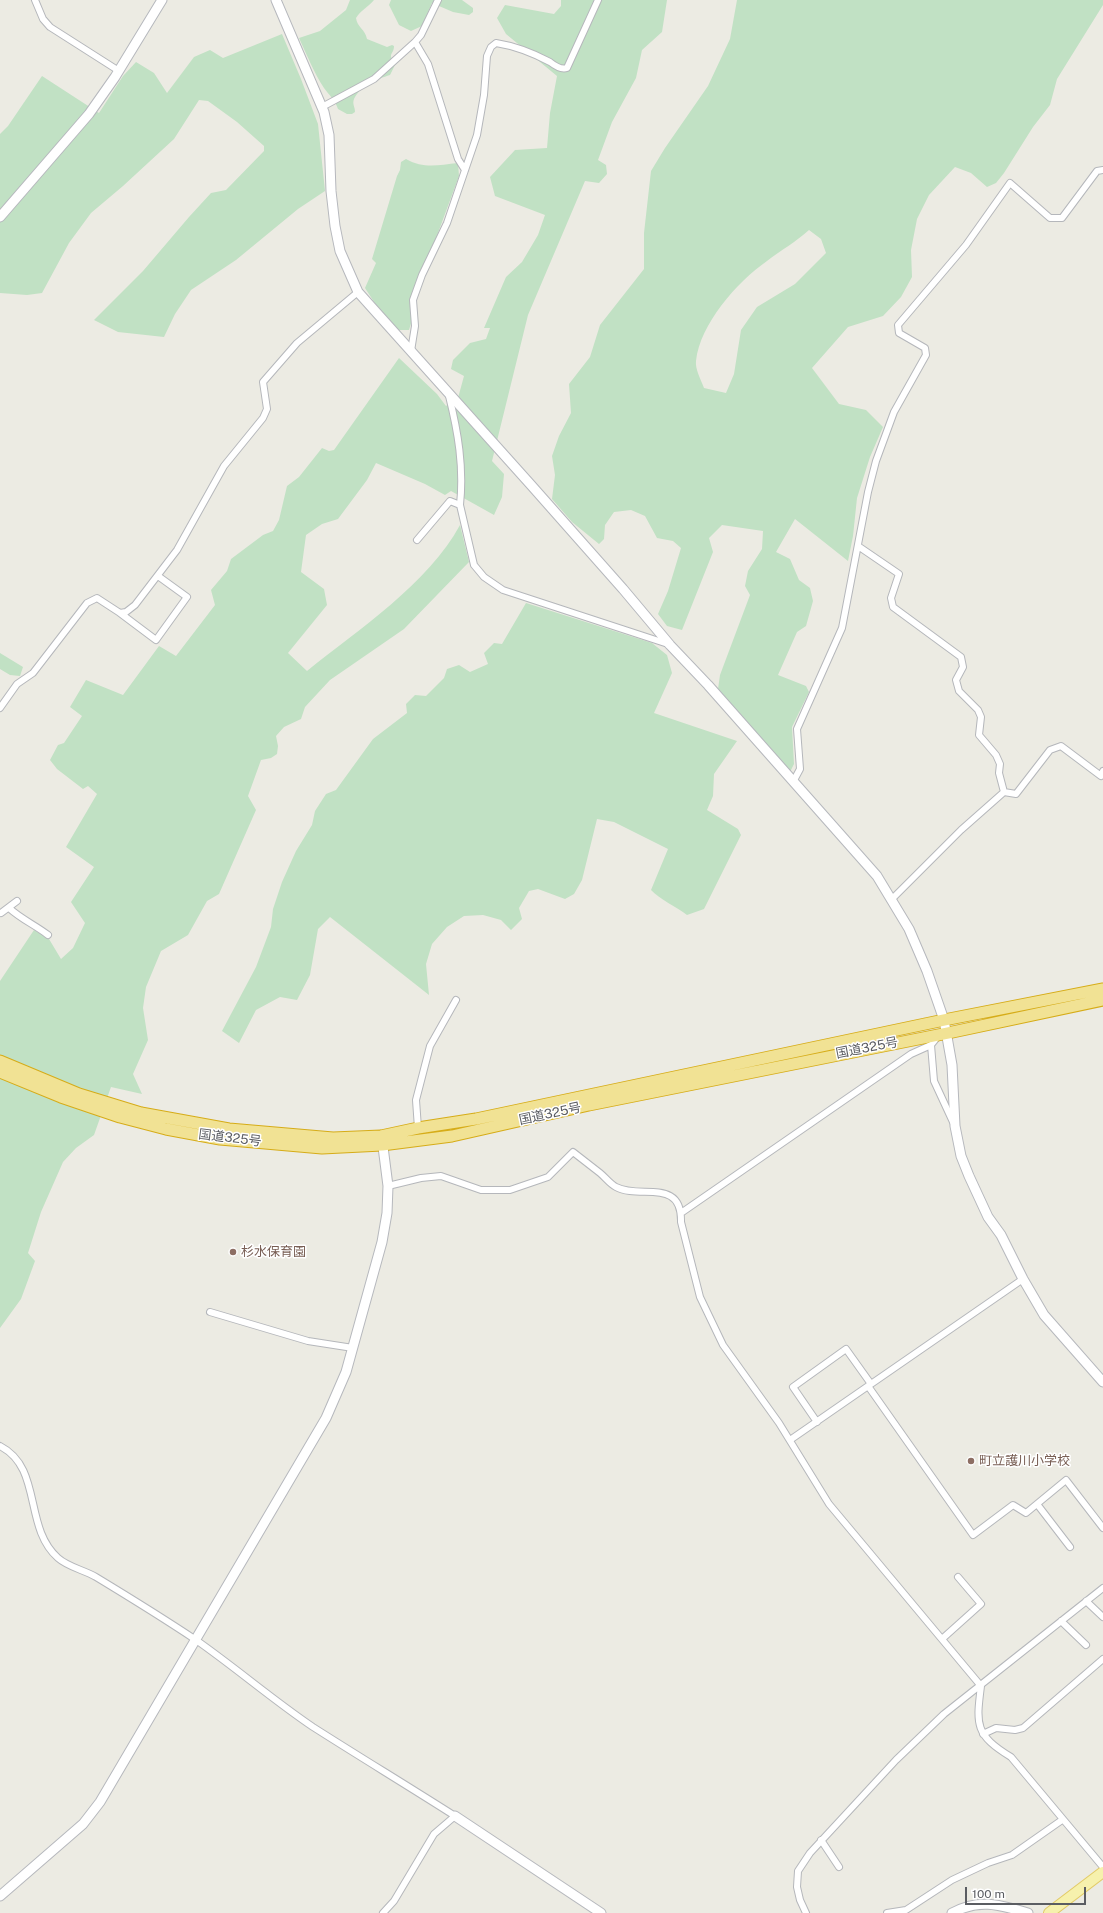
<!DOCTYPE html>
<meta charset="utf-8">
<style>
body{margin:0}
#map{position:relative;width:1103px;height:1913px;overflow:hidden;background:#ecebe3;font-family:"Public Sans",sans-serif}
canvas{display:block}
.scale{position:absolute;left:965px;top:1887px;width:121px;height:18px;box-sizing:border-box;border:2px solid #5b5d62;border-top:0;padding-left:5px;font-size:12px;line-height:14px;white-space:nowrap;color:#5b5d62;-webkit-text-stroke:3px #fff;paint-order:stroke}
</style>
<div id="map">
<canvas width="1103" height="1913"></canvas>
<div class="scale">100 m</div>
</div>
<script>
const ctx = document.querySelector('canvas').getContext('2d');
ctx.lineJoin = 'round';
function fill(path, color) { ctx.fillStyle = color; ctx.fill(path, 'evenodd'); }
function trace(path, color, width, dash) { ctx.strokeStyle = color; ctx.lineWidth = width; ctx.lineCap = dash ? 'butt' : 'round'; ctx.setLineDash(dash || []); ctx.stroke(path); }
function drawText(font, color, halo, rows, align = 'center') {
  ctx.font = font + ' "Public Sans","Noto Sans JP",sans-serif'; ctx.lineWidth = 3; ctx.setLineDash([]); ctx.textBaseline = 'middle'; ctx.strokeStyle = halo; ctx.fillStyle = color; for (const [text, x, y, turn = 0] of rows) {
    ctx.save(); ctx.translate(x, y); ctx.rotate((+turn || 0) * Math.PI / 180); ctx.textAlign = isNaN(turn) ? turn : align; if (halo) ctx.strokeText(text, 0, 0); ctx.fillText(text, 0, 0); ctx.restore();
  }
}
const green = new Path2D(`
 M350,0H374C368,7 361,10 356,18C357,27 365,29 367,39L387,47L392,45L394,46C394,55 386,54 396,63L390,75C377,79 360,86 354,99C352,104 355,107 355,112L352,114H347L338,109C335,100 329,95 324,88C314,73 307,55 299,38L320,31L346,10Z
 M391,0H462L473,8V12L469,15L453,12L432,3L422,26L411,31L399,25L389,5Z
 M561,0H667L662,32L642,50L636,78L612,122L598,160L606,165L607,174L599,183L585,181L528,315L492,461L504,474L502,497L494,515L451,491L445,495L425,484L376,463L367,480L338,519L322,524L306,535L301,572L324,589L327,605L288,653L307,671C359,629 428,584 460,525L469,562L404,629L330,680L305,707L301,719L284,727L276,736L278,746L277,754L271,758L261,760L248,796L256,810L219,894L207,901L188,935L161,951L146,987L143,1008L148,1040L133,1074L142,1094L111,1087L94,1135L76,1148L63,1162L41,1212L28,1253L35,1261L21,1299L0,1328V981L34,930L49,939L61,959L73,948L85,923L71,902L94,867L66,847L97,794L88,786L83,789L57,769L50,760L58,745L64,743L82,716L70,707L86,680L123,695L159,646L176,656L215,605L211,590L227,571L231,559L263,535L273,531L279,520L287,486L299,477L322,448L329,451L334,450L399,358L437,394L446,406L458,398L464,376L451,369L453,360L470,343L486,339L490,328H484L506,277L522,262L538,235L545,215L495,196L490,177L515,150L547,148L550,113L557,76L506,34L497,18L505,5L554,14L561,6Z
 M737,0H1103V5L1057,79L1050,105L1033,127L1004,173L996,183L987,187L971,173L955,167L929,195L917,219L911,250L912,277L901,297L883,316L848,327L812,368L839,404L866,410L883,427L870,457L857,498L853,536L848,561L795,519L776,552L790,559L799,580L810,588L813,601L806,626L797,632L778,675L806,686L809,692L792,727L794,764L790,772L718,689L720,675L750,595L745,586L748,571L762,549L763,531L722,525L709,538L713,552L682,630L667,626L658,614L668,591L681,548L673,541L657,538L645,516L631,510L614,512L605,525L604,539L599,544L572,522L552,499L555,475L552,456L559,436L571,413L569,384L590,357L600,325L644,269V233L651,171L665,148L708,86L730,39ZM809,230L821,239L826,253L795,284L757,307L741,330L734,374L726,393L704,388C701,380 695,369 696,361C700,324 737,282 767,261C781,250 796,242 809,230Z
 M282,34L301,79L318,124L325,191L298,209L236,260L191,290L175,314L164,337L118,332L94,320L143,271L189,217L211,193L226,190L264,151V146L237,122L208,101L199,100L174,139L123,186L91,213L69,243L42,293L27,295L0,293V134L8,126L42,76L99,113L123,76L136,62L154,73L167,93L194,57L210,50L223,58Z
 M406,159C424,169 438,165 458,163L459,176L435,241L419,274L411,301L413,317L409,330H398L378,308L365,288L376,263L372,259L397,176L400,170L401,162Z
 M526,603L652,643L667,655L672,673L654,713L737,741L714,774L713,796L707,810L738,829L741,835L704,909L687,915C677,907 659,899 651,890L668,849L614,822L597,819L582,880L574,894L565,899L538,889L529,891L519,908L522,919L511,930L501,920L483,915L464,916L447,927L432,944L426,964L429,995L330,917L318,929L310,975L297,1000L280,997L256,1010L239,1043L222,1031L256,967L271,927L273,909L282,882L296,851L312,825L315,811L326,794L336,790L373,739L407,713L406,704L415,695L426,696L444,678L447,669L459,665L470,672L488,664L484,653L494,643L502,644Z
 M0,653L23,667L20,676L10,675L0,669Z`);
const street = new Path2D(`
 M35,0L43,19L50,27L119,71
 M415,42L421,35L438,0
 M322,107L374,79L415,42L428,64L458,159L465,170
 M411,351L415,326L413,300L422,275L447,223L477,135L484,95L487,56L491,47L496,43C515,46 533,53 550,62C555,66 561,70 567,68L598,0
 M449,396C458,432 464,467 460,505
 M417,540L450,501L460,505L474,565L484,577L503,590L668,644
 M858,546L899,574L891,598L893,607L961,657L963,667L956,680L959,691L978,710L981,717L979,735L996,755L1000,764L999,773L1004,792
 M120,613L156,640L187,597L158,576
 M0,708L17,684L33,673L87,603L97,598L120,613L126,612L135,605L177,550L224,466L263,418L267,409L263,382L297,343L358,292
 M793,782L800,769L797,729L842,628L868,492L876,461L894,412L926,355L925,348L899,333L898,325L966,245L1010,183L1050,218H1062L1097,171L1103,170
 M1004,792L1016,794L1050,750L1061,746L1101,776L1103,771
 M891,900L961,830L1004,792
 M9,908C21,919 35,925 48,935
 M1,913L17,901
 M939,1035L931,1045L934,1081L953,1122
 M418,1128L416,1100L430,1046L456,1000
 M388,1186L421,1178L441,1176L481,1190H510L548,1177L573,1152C582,1159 591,1166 600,1173C605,1177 610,1184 616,1187C640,1200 682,1177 681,1222L700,1297L723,1345L779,1423L829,1504L981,1686C976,1725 975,1735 1011,1757L1103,1867
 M681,1213L911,1054L931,1045
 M210,1312L308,1341L353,1348
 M868,1386L973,1535L1013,1505L1026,1513L1066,1480L1103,1528
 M817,1422L793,1387L846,1349L871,1384
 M790,1440L1023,1279
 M0,1446C43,1468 23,1527 58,1558C68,1567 84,1570 96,1577C129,1597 163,1618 196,1640C236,1668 273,1700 313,1727C360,1757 408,1786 455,1816L434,1834L394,1901L383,1913
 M1037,1504L1070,1547
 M1086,1601L1103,1617
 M1061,1621L1086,1645
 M942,1639L981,1604L958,1577
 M983,1734L996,1728L1015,1730L1023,1728L1103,1659
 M821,1840L839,1867
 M806,1913L800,1900L797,1887L798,1871L810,1853L896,1760L944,1714L1103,1588
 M887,1913L906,1910L952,1880L988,1863L1012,1855L1062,1820`);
const secondary = new Path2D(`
 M276,0L324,112L329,135L331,191L335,226L340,251L358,292L531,485L623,589L670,645L708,685L877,876L909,929L927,971L944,1020L952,1065L955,1126L961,1156L969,1176L988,1217L1001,1235L1023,1279L1044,1315L1103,1382
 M0,217L89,114L115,77L162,0
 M455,1816L601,1913
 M0,1896L83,1824L100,1802L326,1418L346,1372L382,1242L387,1213L388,1186L382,1139
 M952,1913C980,1898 1000,1905 1028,1913`);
const primary = new Path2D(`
 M1049,1913L1103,1872`);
const highway = new Path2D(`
 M0,1061L79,1094L141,1113L229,1129L333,1138L381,1136L418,1128L476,1119L944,1020L1103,989
 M0,1072L61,1097L120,1117L166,1129L220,1139L322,1148L382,1145L452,1136L589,1105L948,1033L1103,1000`);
const markers = [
 [233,1252,4,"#8d6e63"],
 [971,1461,4,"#8d6e63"]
];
const streetNames = [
 ["国道325号",867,1048,-11],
 ["国道325号",550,1114,-12],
 ["国道325号",230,1138,7]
];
const educationNames = [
 ["杉水保育園",241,1252],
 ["町立護川小学校",979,1461]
];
fill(green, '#c1e1c4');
trace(street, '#b5b7bb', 8);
trace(secondary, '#b6b8bd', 11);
trace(primary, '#e2ca66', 12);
trace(highway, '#d6ac18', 13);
trace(street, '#fff', 6);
trace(secondary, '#fff', 9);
trace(primary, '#f6f1ad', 10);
trace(highway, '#f1e294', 11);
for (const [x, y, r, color] of markers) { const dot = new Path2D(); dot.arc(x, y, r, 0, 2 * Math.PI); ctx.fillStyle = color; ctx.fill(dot); trace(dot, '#fff', 1.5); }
drawText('13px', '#5b5d62', '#fff', streetNames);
drawText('13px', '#785e54', '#fff', educationNames, 'left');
</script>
